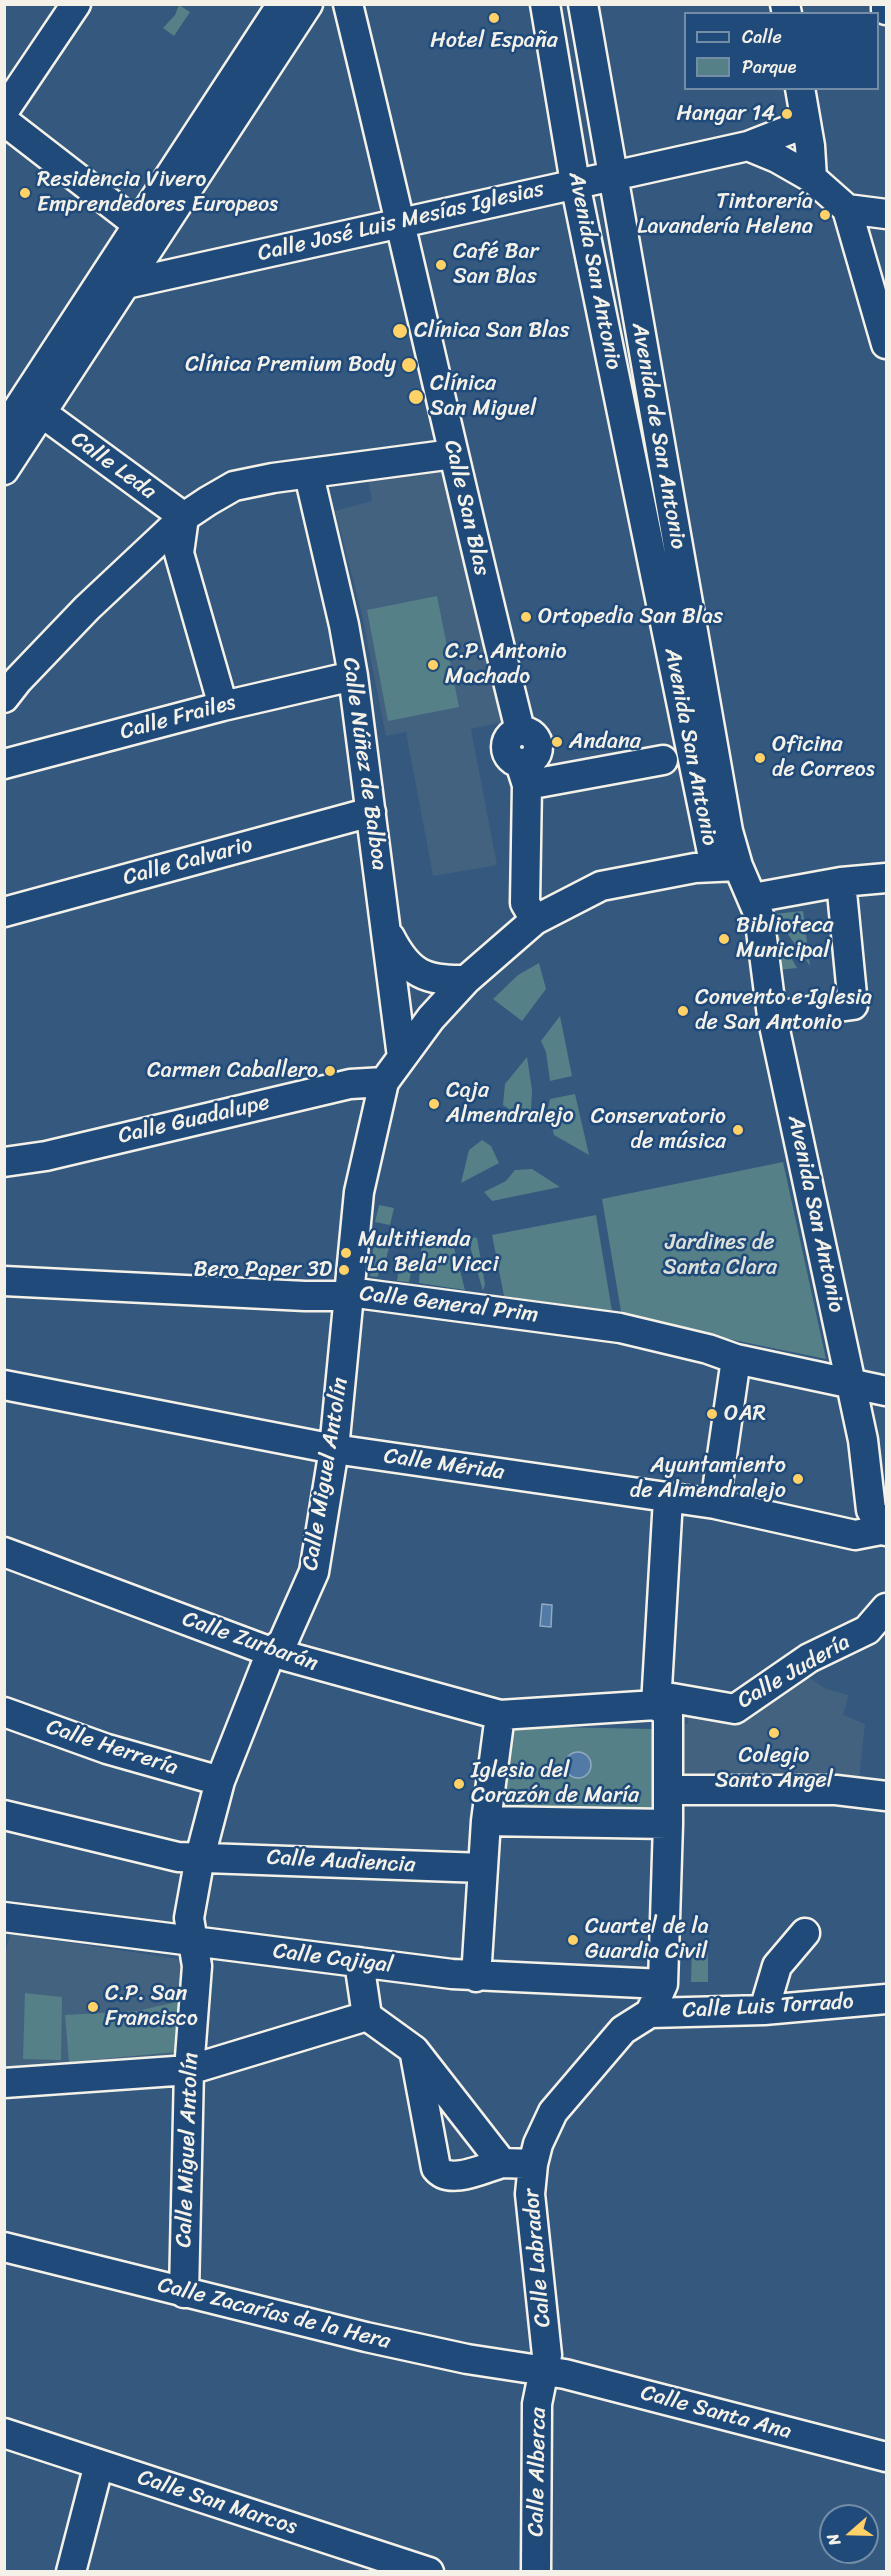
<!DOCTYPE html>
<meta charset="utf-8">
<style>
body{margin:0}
#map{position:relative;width:891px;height:2576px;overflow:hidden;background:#34587e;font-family:Sriracha,sans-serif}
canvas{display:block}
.frame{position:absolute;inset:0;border:6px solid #f4f1e8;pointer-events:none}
.legend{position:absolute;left:684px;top:12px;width:195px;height:78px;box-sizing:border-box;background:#1f4a7a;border:2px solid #748da6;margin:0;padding:8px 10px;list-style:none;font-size:18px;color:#f4f1e8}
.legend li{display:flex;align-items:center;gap:12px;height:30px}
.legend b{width:30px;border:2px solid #748da6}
.north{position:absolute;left:819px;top:2504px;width:60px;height:60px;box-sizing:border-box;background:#1f4a7a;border:2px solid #748da6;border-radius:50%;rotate:250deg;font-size:16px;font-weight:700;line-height:24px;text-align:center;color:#f4f1e8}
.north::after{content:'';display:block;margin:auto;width:21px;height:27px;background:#ffd166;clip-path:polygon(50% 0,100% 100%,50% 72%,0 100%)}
</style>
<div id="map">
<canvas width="891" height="2576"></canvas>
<div class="frame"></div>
<ul class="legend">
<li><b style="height:8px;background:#1f4a7a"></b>Calle</li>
<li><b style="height:16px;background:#568087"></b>Parque</li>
</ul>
<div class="north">N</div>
</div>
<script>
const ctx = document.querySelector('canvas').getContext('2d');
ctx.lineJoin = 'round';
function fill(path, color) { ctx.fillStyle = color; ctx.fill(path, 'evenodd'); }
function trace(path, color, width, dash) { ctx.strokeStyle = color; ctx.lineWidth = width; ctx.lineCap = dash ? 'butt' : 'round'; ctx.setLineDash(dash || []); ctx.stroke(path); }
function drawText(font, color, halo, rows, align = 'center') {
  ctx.font = font + ' Sriracha,sans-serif'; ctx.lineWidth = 5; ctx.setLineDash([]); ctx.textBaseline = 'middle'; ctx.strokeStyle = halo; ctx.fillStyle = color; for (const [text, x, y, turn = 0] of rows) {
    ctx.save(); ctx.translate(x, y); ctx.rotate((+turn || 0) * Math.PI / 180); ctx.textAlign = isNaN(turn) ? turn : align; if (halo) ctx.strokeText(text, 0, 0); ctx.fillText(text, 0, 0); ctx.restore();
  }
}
const built = new Path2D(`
 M427,467L441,471L449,480L508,721L471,729L497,865L433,876L406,732L386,736L361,610L335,511L372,501L368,480L413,468Z
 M802,1673L826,1689L849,1695L843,1715L865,1724L858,1788L683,1784L685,1724H688V1709Z
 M11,1934L179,1959L187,1952L178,2055L5,2071L4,1954Z`);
const green = new Path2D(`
 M179,5L190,12L174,36L163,28L175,15Z
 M437,596L459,707L388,721L367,610Z
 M803,911L810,966L774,914Z
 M769,919L797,968L777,970Z
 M539,963L546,989L522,1021L493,999L518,975Z
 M560,1016L572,1076L550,1081L546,1052L541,1041Z
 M527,1057L532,1090L531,1110L512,1111L503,1105L505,1084Z
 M575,1094L589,1155L554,1135L551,1123L546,1118L550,1099Z
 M482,1140L491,1146L499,1163L461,1183L469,1150Z
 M783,1162L826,1359L622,1317L602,1199Z
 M532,1169L560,1187L492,1201L484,1192L506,1181L515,1170Z
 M379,1205L394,1208L390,1225L375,1222Z
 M596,1215L612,1311L504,1296L492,1235Z
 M467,1236L477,1238L485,1284L483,1291Z
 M422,1239L445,1244L452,1240L465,1290L419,1283Z
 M374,1241L390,1243L386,1259L377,1277L370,1276Z
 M400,1261L413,1263L409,1282L397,1281Z
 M504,1726L652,1729V1814L501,1807Z
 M692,1947H708V1982H691Z
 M25,1993L62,1997L61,2060L23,2059Z
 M176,1999L180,2004L176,2052L69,2062L65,2015L137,2011L172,2003Z`);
const water = new Path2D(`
 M542,1604L552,1605L551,1627L540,1626Z
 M565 1765a13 13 0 1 1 26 0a13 13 0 1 1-26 0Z`);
const minor = new Path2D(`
 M348,4C407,246 460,489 520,730
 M545,4L575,183L715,867
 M583,4L728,831L738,866L759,915L772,1016L863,1440L871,1510L886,1531
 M785,4L787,14
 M886,4V10
 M800,88L810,146L812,178
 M4,111L76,4
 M4,121L137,224
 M748,146L794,128L804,111
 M847,209L886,344
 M126,284L748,146L777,158L812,178L847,209L886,214
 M42,413L184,517
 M4,430L282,4
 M4,470L308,4
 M309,475L344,625L353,676L402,1057
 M184,517L179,553L223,706
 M4,698L18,680L87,608L184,517L208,501L234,486L273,478L453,454
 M506 747a16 16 0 1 1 32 0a16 16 0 1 1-32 0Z
 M520,763L527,785L525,903L535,920
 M4,764L223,706L353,676
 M527,785L663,760
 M753,898L841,882L886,878
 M4,912L371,812
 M390,937C409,974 425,981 466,980
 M772,1016L853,1005L841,882
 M4,1162L46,1156L350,1084L384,1082
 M4,1281L305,1296H344L349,1292L620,1328L708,1349L736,1359L886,1391
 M4,1385L334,1449L715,1504L855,1535L886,1529
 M668,1499L656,1705L672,1698L735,1709L809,1658L867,1630L886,1608
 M715,1504L736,1359
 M4,1552L271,1652L500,1715
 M4,1712L107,1749L220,1781
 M668,1790H836L886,1796
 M4,1815L178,1857L483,1868
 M4,1917L452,1974L663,1984
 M359,1962L367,2016L414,2050L502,2163L533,2164
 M476,1977L486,1821L500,1715L656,1705L668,1713V1824L486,1821
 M764,2010L777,1966L805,1933
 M650,2013L764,2010L886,1999
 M415,2055L436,2168C450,2186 484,2168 502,2163
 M4,2083L189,2070L367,2016
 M4,2247L366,2337L467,2359L565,2374L886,2457
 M184,2293L189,2070L197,1966L189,1918L200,1857L220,1781L271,1652L283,1642L314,1572L334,1449L359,1192L384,1082L431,1018L466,980L535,920L601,886L695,868L738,866
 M4,2433L429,2572
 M71,2572L99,2464
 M536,2572L537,2404L547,2355L530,2194L533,2164L538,2144L553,2112L623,2030L650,2013L663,1984L668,1824`);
const markers = [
 [494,18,6,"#ffd166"],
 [787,114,6,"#ffd166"],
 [25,193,6,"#ffd166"],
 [825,215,6,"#ffd166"],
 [441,265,6,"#ffd166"],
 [400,331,8,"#ffd166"],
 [409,365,8,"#ffd166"],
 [416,397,8,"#ffd166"],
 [526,617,6,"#ffd166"],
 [433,665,6,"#ffd166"],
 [557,742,6,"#ffd166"],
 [760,758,6,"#ffd166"],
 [724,939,6,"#ffd166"],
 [683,1011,6,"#ffd166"],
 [330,1071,6,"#ffd166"],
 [434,1104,6,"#ffd166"],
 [738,1130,6,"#ffd166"],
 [346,1253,6,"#ffd166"],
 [344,1270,6,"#ffd166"],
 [712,1414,6,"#ffd166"],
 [798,1479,6,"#ffd166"],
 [774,1733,6,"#ffd166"],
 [459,1784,6,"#ffd166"],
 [573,1940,6,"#ffd166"],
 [93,2007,6,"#ffd166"]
];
const poiNames = [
 ["Hotel España",494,41,"center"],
 ["Hangar 14",775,114,"right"],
 ["Residencia Vivero",37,180],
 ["Emprendedores Europeos",37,205],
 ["Tintorería",813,202,"right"],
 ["Lavandería Helena",813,227,"right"],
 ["Café Bar",453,252],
 ["San Blas",453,277],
 ["Clínica San Blas",414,331],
 ["Clínica Premium Body",396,365,"right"],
 ["Clínica",430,384],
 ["San Miguel",430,409],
 ["Ortopedia San Blas",538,617],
 ["C.P. Antonio",445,652],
 ["Machado",445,677],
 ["Andana",569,742],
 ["Oficina",772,745],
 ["de Correos",772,770],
 ["Biblioteca",736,926],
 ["Municipal",736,951],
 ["Convento e Iglesia",695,998],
 ["de San Antonio",695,1023],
 ["Carmen Caballero",318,1071,"right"],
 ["Caja",446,1091],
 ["Almendralejo",446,1116],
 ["Conservatorio",726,1117,"right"],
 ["de música",726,1142,"right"],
 ["Multitienda",358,1240],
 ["\"La Bela\" Vicci",358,1265],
 ["Bero Paper 3D",332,1270,"right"],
 ["OAR",724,1414],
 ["Ayuntamiento",786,1466,"right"],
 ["de Almendralejo",786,1491,"right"],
 ["Colegio",774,1756,"center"],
 ["Santo Ángel",774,1781,"center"],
 ["Iglesia del",471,1771],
 ["Corazón de María",471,1796],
 ["Cuartel de la",585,1927],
 ["Guardia Civil",585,1952],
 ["C.P. San",105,1994],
 ["Francisco",105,2019]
];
const streetNames = [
 ["Calle José Luis Mesías Iglesias",401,222,-13],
 ["Avenida San Antonio",594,271,79],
 ["Avenida de San Antonio",658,436,80],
 ["Calle Leda",113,466,36],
 ["Calle San Blas",466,508,77],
 ["Calle Frailes",178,718,-15],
 ["Avenida San Antonio",690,747,79],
 ["Calle Núñez de Balboa",364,764,82],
 ["Calle Calvario",188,862,-15],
 ["Calle Guadalupe",194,1120,-13],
 ["Avenida San Antonio",815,1214,78],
 ["Calle General Prim",449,1305,7],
 ["Calle Mérida",444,1465,8],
 ["Calle Miguel Antolín",326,1474,-81],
 ["Calle Zurbarán",250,1642,19],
 ["Calle Judería",794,1672,-30],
 ["Calle Herrería",112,1748,18],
 ["Calle Audiencia",341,1862,3],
 ["Calle Cajigal",333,1959,7],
 ["Calle Luis Torrado",768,2007,-3],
 ["Calle Miguel Antolín",188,2150,-88],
 ["Calle Labrador",538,2258,-95],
 ["Calle Zacarías de la Hera",274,2314,14],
 ["Calle Santa Ana",716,2413,15],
 ["Calle Alberca",538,2472,-89],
 ["Calle San Marcos",217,2503,18]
];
const parkNames = [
 ["Jardines de",720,1243],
 ["Santa Clara",720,1268]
];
fill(built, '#436280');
fill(green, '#568087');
fill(water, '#517aa6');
trace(water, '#92aac0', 1.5);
trace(minor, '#f4f1e8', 33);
trace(minor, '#1f4a7a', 28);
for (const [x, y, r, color] of markers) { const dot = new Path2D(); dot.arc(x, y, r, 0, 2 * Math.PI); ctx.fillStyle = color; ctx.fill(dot); trace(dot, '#1f4a7a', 2); }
drawText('22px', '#f4f1e8', '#1f4a7a', poiNames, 'left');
drawText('22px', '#f4f1e8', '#1f4a7a', streetNames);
drawText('22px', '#dce0d9', '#1f4a7a', parkNames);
</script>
